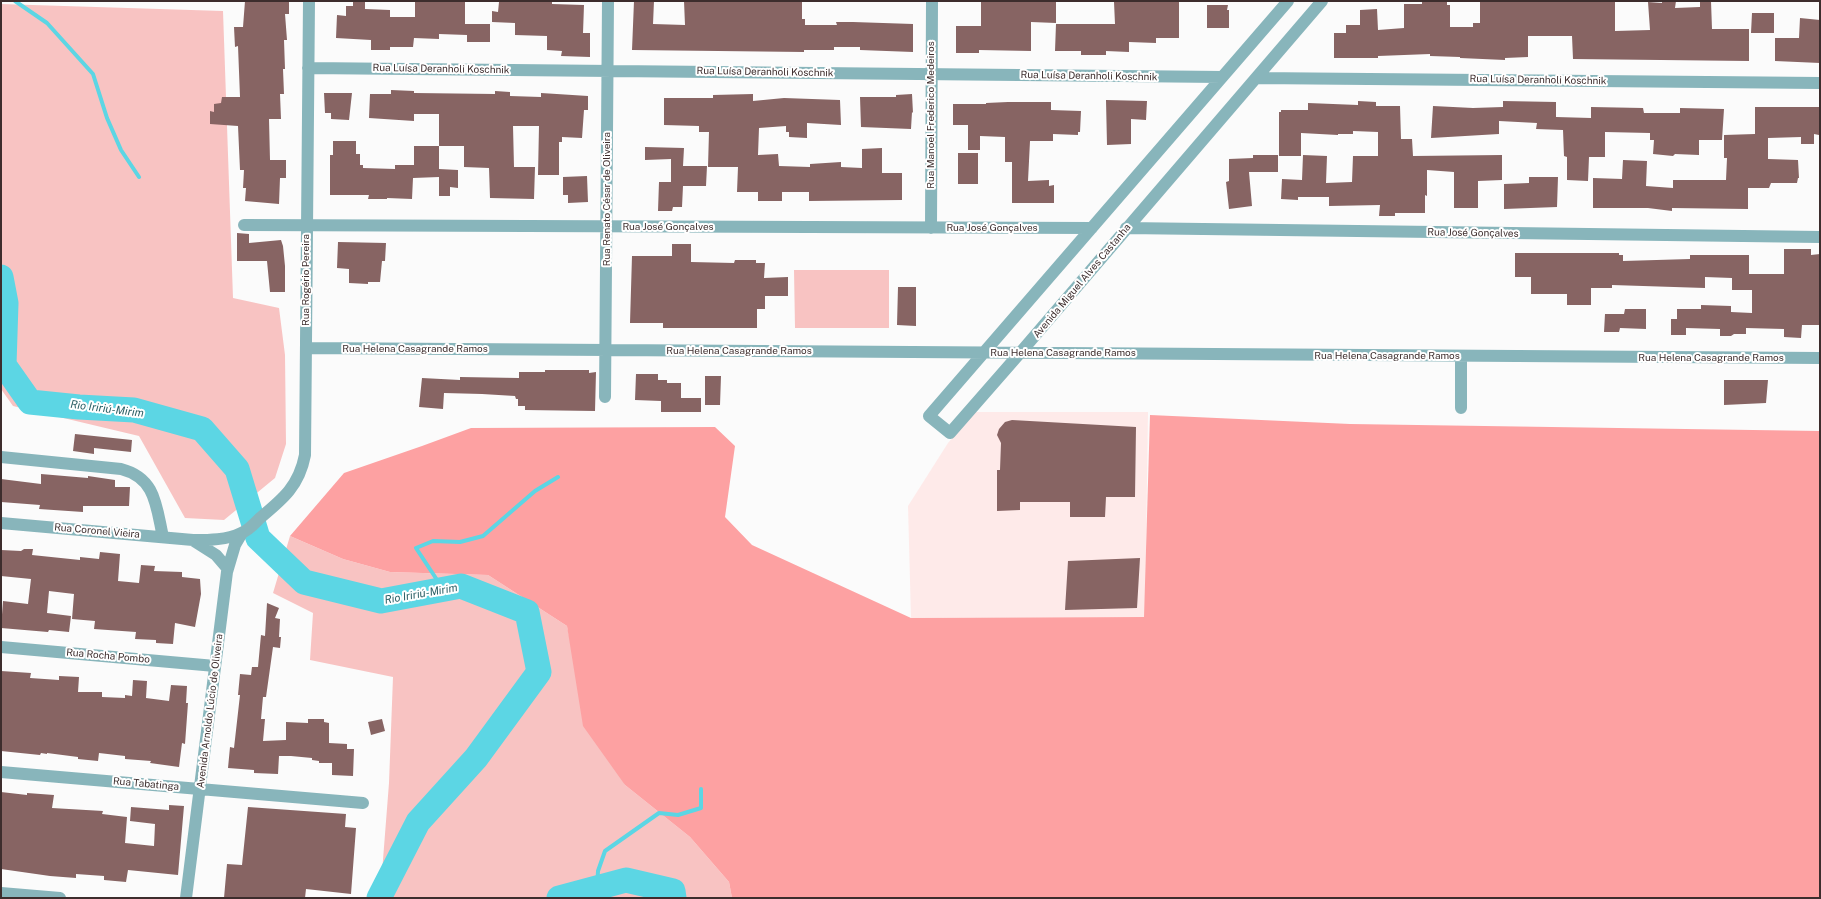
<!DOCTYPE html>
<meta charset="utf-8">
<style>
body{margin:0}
#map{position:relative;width:1821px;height:899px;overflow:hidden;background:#fbfbfb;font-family:"Public Sans",sans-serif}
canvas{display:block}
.frame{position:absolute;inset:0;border:2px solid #3d2d2d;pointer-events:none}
</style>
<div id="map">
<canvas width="1821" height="899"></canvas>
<div class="frame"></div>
</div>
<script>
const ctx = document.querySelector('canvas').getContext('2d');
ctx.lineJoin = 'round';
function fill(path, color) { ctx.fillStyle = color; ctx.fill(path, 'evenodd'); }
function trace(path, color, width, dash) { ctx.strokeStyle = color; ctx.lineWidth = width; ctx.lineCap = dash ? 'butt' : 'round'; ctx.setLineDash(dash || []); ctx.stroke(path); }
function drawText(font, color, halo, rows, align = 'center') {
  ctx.font = font + ' "Public Sans",sans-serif'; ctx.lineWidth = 4; ctx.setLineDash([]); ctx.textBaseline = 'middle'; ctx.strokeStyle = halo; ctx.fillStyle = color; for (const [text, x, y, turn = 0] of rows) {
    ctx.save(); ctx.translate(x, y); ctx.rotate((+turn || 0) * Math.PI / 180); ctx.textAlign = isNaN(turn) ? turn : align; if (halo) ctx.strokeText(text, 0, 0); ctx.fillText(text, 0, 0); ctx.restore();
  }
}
const built = new Path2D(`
 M975,412H1148L1145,617L911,618L908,506L948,443Z`);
const green = new Path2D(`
 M1,4L223,11L233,298L279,308L285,355L286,444L275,478L224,520L185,518L139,436L13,406L1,389Z
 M794,270H889V328H795Z
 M290,536L343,559L390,572L488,575L567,626L575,664L625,785L690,837L729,882L732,898H380L389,783L393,677L310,660L313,613L273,593Z`);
const forest = new Path2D(`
 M1150,415L1350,424L1820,431V898H732L729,882L690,837L625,785L583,726L567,626L488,575L390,572L343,559L290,536L344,473L422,446L471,428L715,427L735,446L725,517L752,545L911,618L1144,617Z`);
const stream = new Path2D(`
 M15,1L47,23L93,74L107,118L121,150L139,177
 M443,589L416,548L433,541L460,542L483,536L535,491L558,477
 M597,888L598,871L605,851L659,813L678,815L701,808V789`);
const river = new Path2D(`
 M1,277L6,303L4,365L30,402L79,407L134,410L202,429L237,469L258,538L304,582L381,601L461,586L527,612L539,672L476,758L418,822L379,898
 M559,898L626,880L673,891L674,898`);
const building = new Path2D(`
 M245,1H289V14H285L287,40H284L285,69H283L284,94H280L281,119H269L270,160H286V178H280L279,204L245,201L246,188H243L244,170H240L238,126L210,124V111L214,112V104L221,103L222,97H240L238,46L235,47L234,27H243Z
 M353,1H365V9L390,10V17H415V1H465V24H490V42H467V35L439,34V39L414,38L413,47H390V50H371V40L336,38L337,15L346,16V6H353Z
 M552,1V4L584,5L583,33H590V57L561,56L562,51L547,50V36L515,35V23L492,22V11L498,12L499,2Z
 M634,1H654L653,24L685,25L684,1H802V19H805V25H837L836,22H853L913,24V52L860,50V47H834V50H804V52L632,50Z
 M981,1H1056V23L1031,22V51L979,50V53H956V26H981Z
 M1422,1H1447V5H1450V27H1473V23H1480V1H1615V31L1650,30L1648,2L1662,3V1H1676L1675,8L1700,7V1H1711L1712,29H1749V61L1573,59L1572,36H1528V57L1505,58V60L1460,58V57L1430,56V54L1378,56V58H1334V33H1346V25H1360V10L1377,9L1378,30L1404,28V4H1422Z
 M1114,2H1179V38H1156V43L1129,42V52L1106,51V55H1081V51H1055L1056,24H1115Z
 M1207,5H1228L1227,10H1229V28H1207Z
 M1752,13H1774V33H1751Z
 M1800,18L1820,20V63L1775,61V38H1799Z
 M391,90L414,91V93L495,94V91L510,92V96L541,97V93L588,96V110H584L582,138L562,137V142H559V175H538L539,126H513L514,167H535L534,199L490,198L489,168L464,167V146H439V114H414V121L369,118L370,94H391Z
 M324,93H352L349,120L331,119V113H325Z
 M753,94V101L784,98L840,100L841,125L807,123V138L789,137V132H786V126L759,128L758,155L778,154L779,166L810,167V164L841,162V167L862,168V149L882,148V173H902V200L809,201V192H782V201H758V192H737L738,167H708L709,132H699V126L664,125V98H713V95Z
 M912,94L913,113L912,112L911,129L861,127L860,97H896V95Z
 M1106,100L1147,101L1146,120L1131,119V144L1107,145Z
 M1358,101L1376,102V106H1400L1401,139H1412L1413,156L1502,155V180L1478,181V208H1454V172L1427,170V196L1425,195V213H1395V216H1379L1380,205L1329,206V197H1298V200L1281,199L1282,179L1302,180L1303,155L1327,156L1326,183L1352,182L1353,156H1378V132L1353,131V134H1338V135L1301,133V156H1279V112H1281V110H1308V103L1358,105Z
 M1503,101L1556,102V117L1591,118V107L1643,108L1644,113H1680V108L1724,109L1722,140H1699V155L1675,154L1673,156L1653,154L1654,140H1650V133L1605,132V157H1589L1588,181L1567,180V157L1564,156L1563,130L1536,129L1537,123L1499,121V134L1431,138L1433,106L1473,108L1503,107Z
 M1008,102H1051V110L1081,111L1080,132H1078V135L1053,134V141H1030L1028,181L1049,180V186L1054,185V203H1012V162H1005V137L980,136V150H968V125H953V104H986V103Z
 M1755,107H1820L1819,135L1814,134V144H1801V137L1768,138V159L1798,160L1799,178H1798L1797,183H1771L1769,188H1748V209L1672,208V211L1648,208H1593V178L1622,179L1623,160L1647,161L1646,186L1673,188V180H1726L1727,158H1724V135L1755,134Z
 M333,141H356V154H360V165H363V168L395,169V165H414V146H439V169L458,170V188L450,187V196H439V177L413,178L412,199L387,198V199H368L369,195H330V155H333Z
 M645,147L684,148L683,166H707L706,186H683L682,207H673L672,211H658L659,182H671V159L645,160Z
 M958,153H978V184H958Z
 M1253,155H1278V172H1249L1252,206L1229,209L1226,182L1229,181V159L1253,158Z
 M587,176L588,202L568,203V195H563V177Z
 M1529,177H1558L1557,207L1504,209V184L1529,183Z
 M237,233L249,234V243L281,240L283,246L285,266V292H270L267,261H237Z
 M338,242L386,243L385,261H382L380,282H368V284L349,283V269L337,268Z
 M672,244H691V262L734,263L735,260H756V263H765L764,278L788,277V296H765V309H757V328H663V323H630L632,256H672Z
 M1784,249H1811V255L1820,254V325H1802L1801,338L1784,337V329L1746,328V334H1734L1731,336H1720V329L1686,328V335H1671V319H1677V309H1701V305L1731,306V312L1752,313V290H1732V278L1705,277V288L1612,285V288H1591V305H1567V294H1531V277H1515V253H1619V255H1623V261L1690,259V255H1749V274H1784Z
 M898,287H916V326L897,325Z
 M1625,309H1646V329L1620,328L1619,332H1604L1605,314H1624Z
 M545,370H589V373L596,372L595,411L525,410V406H518V399H516L515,396L482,394L444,393L443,409L419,407L422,378L460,380V377L519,378V372H545Z
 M636,374H658V380H667V383H681V398H701V412H661V401L635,400Z
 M705,376H721L720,405H705Z
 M1724,380H1768L1766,403L1724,405Z
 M1012,420L1136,427L1135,497H1106L1105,517H1070V502H1020V510L997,511V470H1000L1001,443L997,435L999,429L1005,422Z
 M75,434L132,440L131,452L94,448V454L73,451Z
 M41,474L88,478V476L115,480V487H130L129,506H83V512L39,509L40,505L1,502V479L41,484Z
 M24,549H33L32,555L80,560V557L99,559L100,552L120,554L118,581L139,583L141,565L155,566L154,571L182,572V577L200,579L201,594L195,627L175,623L173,644L156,643V640L135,639L136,632L94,629L95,621L72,619L74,594L49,591L47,613L71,616L69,632L49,630L48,632L1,628L3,601L28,604L31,579L1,576V550L21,551Z
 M1140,558L1137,608L1065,610L1068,561Z
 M267,603L279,608L275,618L280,619L279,637H281L280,648L273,647L266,697H263L261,719H265L263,741L286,740V722L308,723V719H324V722L329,723V743L347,744V749H354L353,776L332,775V763H319V761L312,760V758L291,756H279L278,774L254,773V770L228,768L230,747L234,748L240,695H238L240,674L251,675L252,667H258L261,635L265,636Z
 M1,671L31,673L30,678L59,680V676L79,677L78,692H102V697L125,698V695L132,696L133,680L147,681L146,698L169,701L171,685L187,686L186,703H188L185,744L182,743L179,767L150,763L151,761L125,759V756L99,753L98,761L78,759V757L47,753V754L41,753L40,755L1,751Z
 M382,719L385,731L371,735L368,722Z
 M1,792L27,795V793L54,795L52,808L103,811L102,814L127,817L125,843L154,846L155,824L130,821L131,807L169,810V805L184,806L178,875L128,870L126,882L104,880V876L76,874V878L50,876L1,869Z
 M248,807L346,814L345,827L356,828L351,894L306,889L305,898H224L227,864L242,865Z`);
const minor = new Path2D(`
 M1288,1L929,416L950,433L1020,353L1322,1
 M308,68L1222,77
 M1256,78L1820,83
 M244,225L1092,228
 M931,228L932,1
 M1126,228L1820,237
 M306,348L1820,358
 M605,397L608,1
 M1461,408V356
 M1,457L121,469C156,478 156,506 163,537
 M1,523L193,540C209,540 227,540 241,533C248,531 255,523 260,518C283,499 299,486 305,455L309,1
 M194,541L216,555L228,569
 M1,647L215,666
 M1,772L363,803
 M1,893L60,898
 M186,898L227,572L235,545L242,533`);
const streetNames = [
 ["Rua Luísa Deranholi Koschnik",441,69,1],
 ["Rua Luísa Deranholi Koschnik",765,72,1],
 ["Rua Luísa Deranholi Koschnik",1089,76,1],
 ["Rua Luísa Deranholi Koschnik",1538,80,1],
 ["Rua Manoel Frederico Medeiros",931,115,-90],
 ["Rua Renato César de Oliveira",607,199,-90],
 ["Rua José Gonçalves",668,227],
 ["Rua José Gonçalves",992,228],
 ["Rua José Gonçalves",1473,233,1],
 ["Rua Rogério Pereira",306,280,-90],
 ["Avenida Miguel Alves Castanha",1082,281,-50],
 ["Rua Helena Casagrande Ramos",415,349],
 ["Rua Helena Casagrande Ramos",739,351],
 ["Rua Helena Casagrande Ramos",1063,353],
 ["Rua Helena Casagrande Ramos",1387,356],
 ["Rua Helena Casagrande Ramos",1711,358],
 ["Rua Coronel Vieira",97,531,5],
 ["Rua Rocha Pombo",108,656,5],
 ["Avenida Arnoldo Lúcio de Oliveira",210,711,-83],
 ["Rua Tabatinga",146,784,5]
];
const waterNames = [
 ["Rio Iririú-Mirim",107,409,7],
 ["Rio Iririú-Mirim",421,594,-10]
];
fill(built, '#feeae9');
fill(green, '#f8c3c2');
fill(forest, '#fda1a2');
trace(stream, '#5cd6e4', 4);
trace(river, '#5cd6e4', 25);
fill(building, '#876463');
trace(minor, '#88b5bb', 12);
drawText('10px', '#3d2d2d', '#fff', streetNames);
drawText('italic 11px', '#2b5f65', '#fff', waterNames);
</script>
